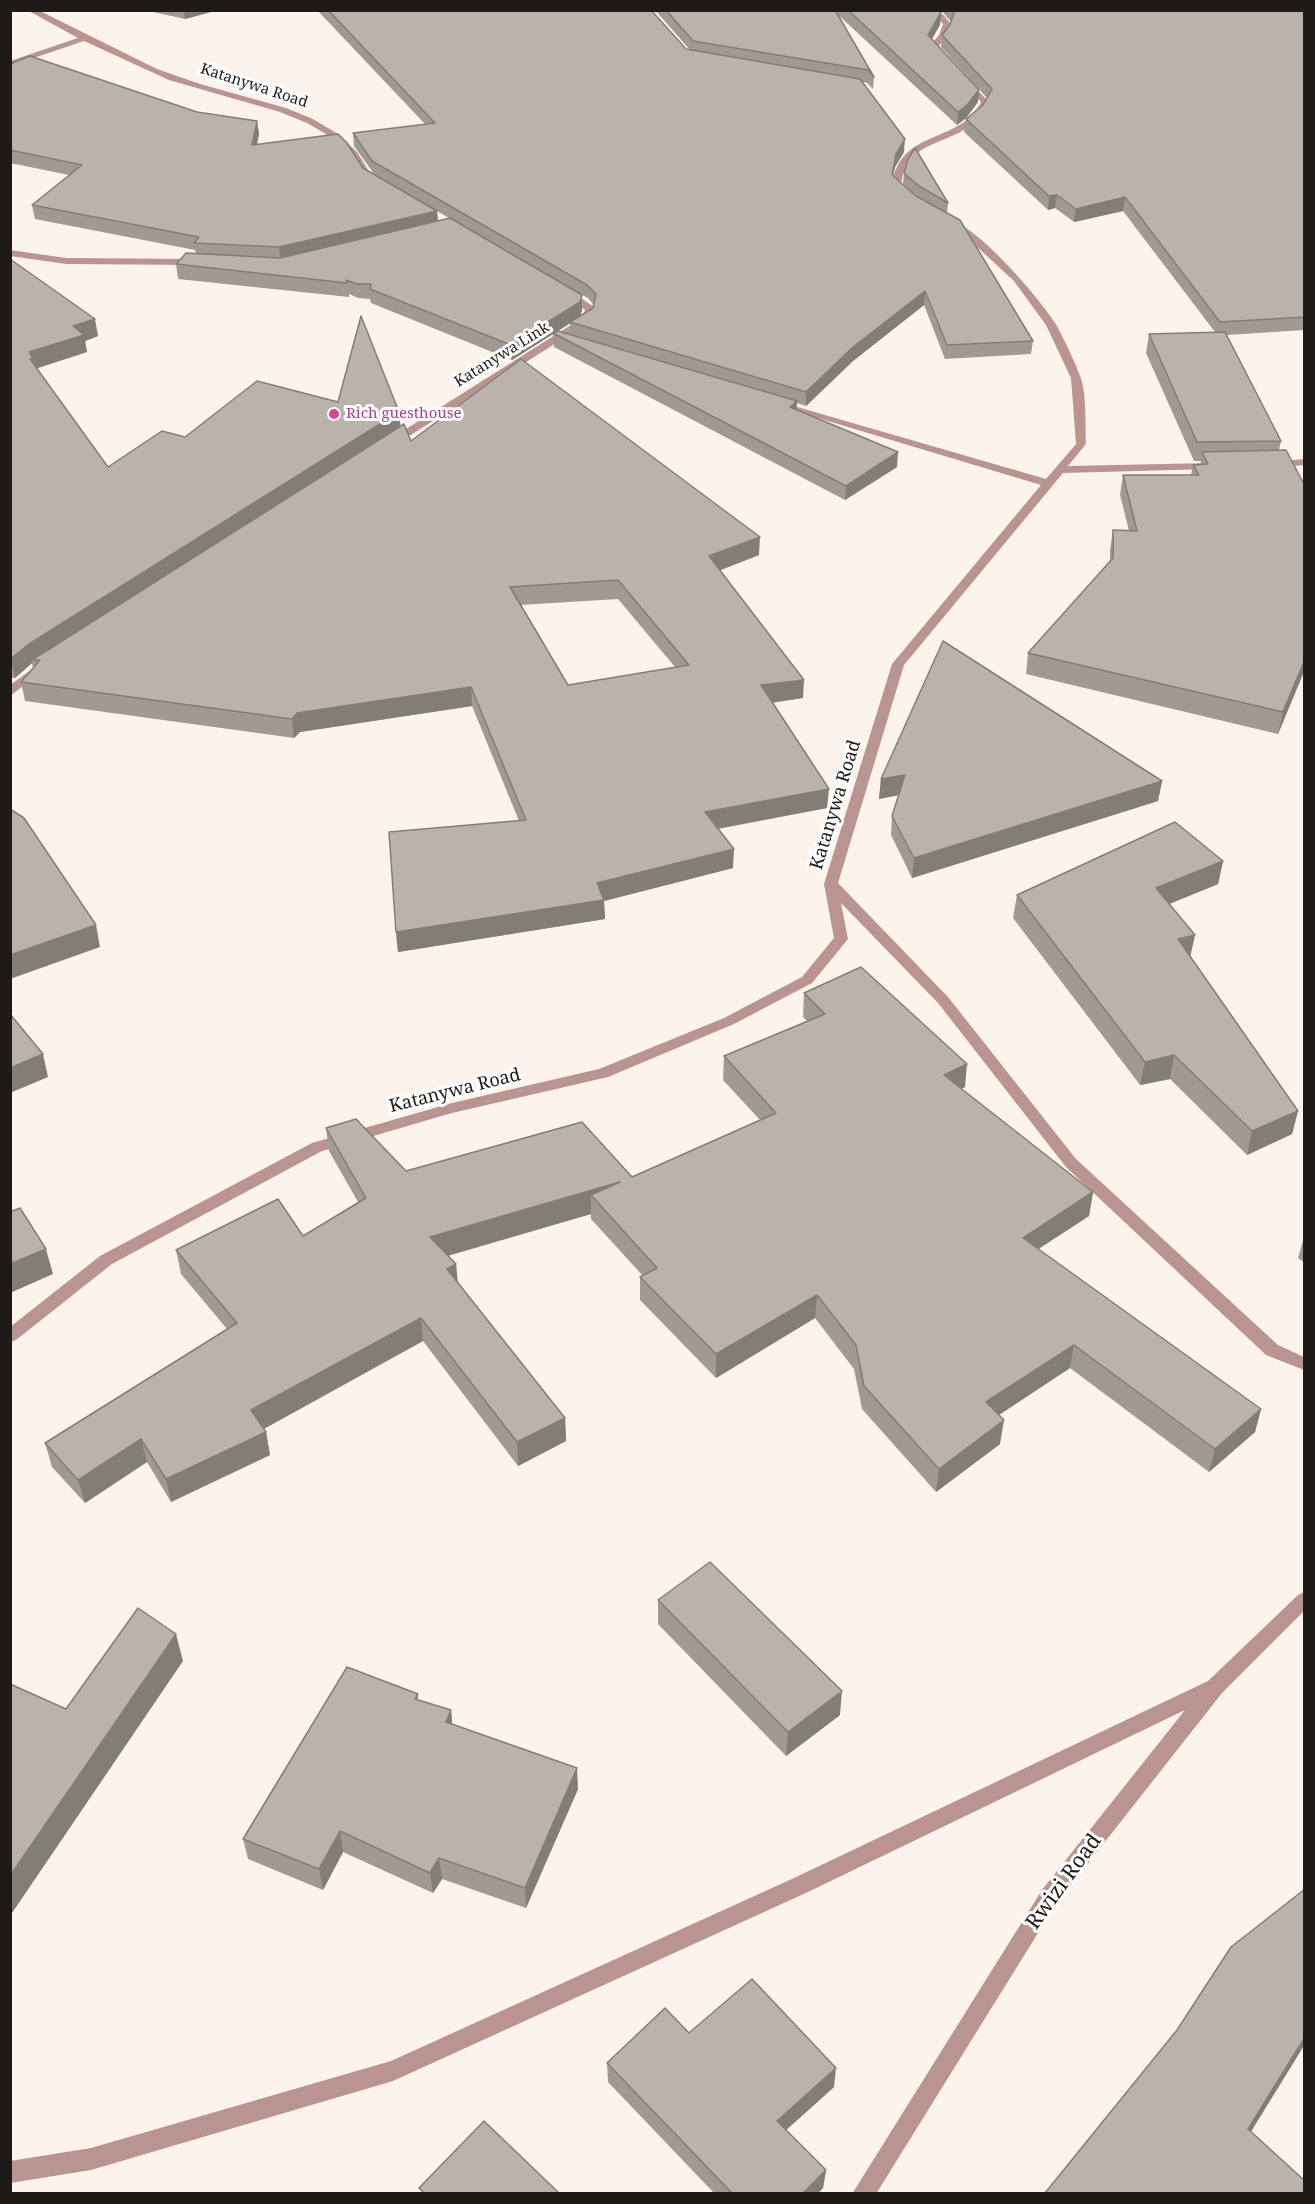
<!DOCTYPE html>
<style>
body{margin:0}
#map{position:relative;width:1315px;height:2204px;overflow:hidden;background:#fcf4ec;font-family:"Noto Serif",serif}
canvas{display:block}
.frame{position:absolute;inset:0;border:12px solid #1d1a17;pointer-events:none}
</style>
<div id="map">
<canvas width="1315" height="2204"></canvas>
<div class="frame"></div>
</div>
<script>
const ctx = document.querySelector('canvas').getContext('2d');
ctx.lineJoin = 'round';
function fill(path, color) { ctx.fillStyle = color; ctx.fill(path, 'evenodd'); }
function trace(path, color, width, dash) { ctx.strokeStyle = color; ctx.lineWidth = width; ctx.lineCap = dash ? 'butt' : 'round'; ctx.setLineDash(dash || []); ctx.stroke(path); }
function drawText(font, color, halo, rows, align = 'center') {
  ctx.font = font + ' "Noto Serif",serif'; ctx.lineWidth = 6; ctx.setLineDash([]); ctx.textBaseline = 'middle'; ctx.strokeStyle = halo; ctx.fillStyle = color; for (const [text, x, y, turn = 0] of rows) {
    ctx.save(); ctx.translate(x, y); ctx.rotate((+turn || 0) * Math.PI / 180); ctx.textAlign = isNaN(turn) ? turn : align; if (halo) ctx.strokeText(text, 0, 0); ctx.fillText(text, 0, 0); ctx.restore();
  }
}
const minor = new Path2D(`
 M27,10H38L157,69L200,84L286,108L313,119L338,134L357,152L372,176L383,183L378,186L365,180L350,155L331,137L307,123L280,112L169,80L84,41L10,66V61L78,38Z
 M930,10H939L951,24L947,36L938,47L946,55V59H940L929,47L939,35L943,24Z
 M966,78L989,102C968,146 923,134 906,167C903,172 902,179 901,185L909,197L901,199L891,185C893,179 894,172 897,167C914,131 962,140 981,102L962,81Z
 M947,221C972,218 1044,303 1057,326C1065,342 1074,359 1080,376C1087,393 1085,425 1086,444L1068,466L1211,463L1216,466L1211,469L1063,473L904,665L838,883L948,997L1076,1159L1278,1345L1304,1357V1370L1266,1355L1066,1167L938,1003L841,903L848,939L812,983L734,1024L608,1077L452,1113L322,1151L112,1264L16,1340L10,1342V1327L100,1256L312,1143L452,1103L599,1069L724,1018L802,977L834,938L824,884L892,664L1041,485L778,406L787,404L1046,479L1076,444L1071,378L1046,325L1014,281L962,233L947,225Z
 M10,250L66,258L198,259L203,262L198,265L66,264L10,256Z
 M562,289H568L594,307L591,321L395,445H387V441L582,318L585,310L562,293Z
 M1304,459V465L1274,468L1269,465L1274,462Z
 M35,667L41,671L39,674L10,696V685Z
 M1304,1592V1611L1222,1693L1056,1904L876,2194H852L1042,1890L1185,1710L808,1892L393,2081L91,2170L10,2183V2161L91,2148L391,2061L794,1878L1208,1681L1298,1595Z`);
const wall = new Path2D(`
 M144,10H218L185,19Z
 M317,10H651L686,49L690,50L655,10H940V25L932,39L978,102L966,118L957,125L835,12L874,77L873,89L867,83L863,82L904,152L895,167L893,176L917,196L903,184L904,173L948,203L947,213L1033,341L1031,354L945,359L924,305L853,361L806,406L797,403L796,410L897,467L845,500L554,347L553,334L512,360L371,303L370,299L358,298L349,294V297L178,279L176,264L196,254L195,250L35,219L32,205L69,175L10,163V64L197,112L257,121L259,134L257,144L363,168L374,174L354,146L353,133L425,124ZM437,211L449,218L438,221ZM582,295L588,298L594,305L593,308L580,316L582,310ZM570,323V334L558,331Z
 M941,10H1305V330L1227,335L1281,441L1279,450L1305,486V669L1278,734L1026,674L1028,653L1110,561V550L1113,530L1129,531L1120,495L1123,475H1191L1193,465H1200L1201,461H1194L1146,353L1149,334L1215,332L1123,211L1074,222L1055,208L1048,210L964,132L966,119L983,105L987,98L941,47L942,35L950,25L951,22Z
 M10,259L98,336L85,341L87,352L36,368L108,467L185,437L338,402L399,412L400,426L411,441L759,555L720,570L803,698L772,703L827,808L718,829L733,868L604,901L605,919L398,952L396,932L519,821L472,706L300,732L294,738L25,701L21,682L33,668L32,663L15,678H10ZM618,599L675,667L568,685L520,605Z
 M881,779L1162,781L1158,801L912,878L891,835L892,816L899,795L879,799Z
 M1223,861L1218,884L1169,904L1190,957L1298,1111L1292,1134L1247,1155L1170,1079L1140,1085L1013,918L1017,895Z
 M804,993L965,1087L961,1089L1093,1192L1089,1216L1039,1249L1261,1409L1255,1432L1209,1472L1070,1368L999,1415L1000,1444L936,1492L862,1409L854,1369L815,1318L716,1378L640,1300V1277L643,1276L591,1219V1214L448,1256L456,1264L458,1283L565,1418L566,1441L518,1466L423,1341L264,1429L266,1432L270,1455L171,1502L147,1462L85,1503L52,1467L45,1443L227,1329L181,1274L176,1250L303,1236L358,1202L329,1151L326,1128L406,1171L632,1177L760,1120L723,1080L724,1056L807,1021L803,1017Z
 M1305,1233V1263L1298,1258Z
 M658,1600L840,1715L786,1756L658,1624Z
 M418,1694V1700L451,1710L452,1724L578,1789L526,1908L442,1879L433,1893L343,1852L323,1890L248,1859L243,1839Z
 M689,2033L834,2087L786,2130L826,2170L823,2188L818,2193H714L608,2082L607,2063Z`);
const shadedWall = new Path2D(`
 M184,10H218L185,19Z
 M941,12L940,25L927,47L928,35Z
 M979,90L978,102L966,118L957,125L958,112Z
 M257,121L259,134L254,159L252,145Z
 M905,139L904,152L895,167L891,189L896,154Z
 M1057,195L1055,208L1048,210L1049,196Z
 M1125,197L1123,211L1074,222L1076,209Z
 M437,211L438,225L281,262L279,247Z
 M925,291L924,305L853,361L806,406V392L853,347Z
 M582,295V310L580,317L512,360L511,345Z
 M95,319L98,336L85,341L87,352L35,369L33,377L29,352L73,326Z
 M797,401L796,415L790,407Z
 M399,412L401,430L32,660V663L15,678L11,659L29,644Z
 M898,452L897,467L845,500L846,486Z
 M760,537L759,555L708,575L709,556Z
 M1305,659V669L1278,734L1283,712Z
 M804,680L803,698L760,704L761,685Z
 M471,687L472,706L300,732L294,738L292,719L297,713Z
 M905,775L904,794L879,799L881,779Z
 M1162,781L1158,801L912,878L914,858Z
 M829,789L827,808L704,831L705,812Z
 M734,849L733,868L604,901L605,919L398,952L396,932Z
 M1223,861L1218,884L1152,911L1156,888Z
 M96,925L100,947L10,979V955Z
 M1195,935L1190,958L1178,939Z
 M43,1054L48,1077L10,1093V1068Z
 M1174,1055L1170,1079L1140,1085L1145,1062Z
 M967,1064L965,1087L941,1099L944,1075Z
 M1298,1111L1292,1134L1247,1155L1252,1131Z
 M620,1182L591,1195V1214L432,1260L430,1237Z
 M1093,1192L1089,1216L1019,1261L1023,1238Z
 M46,1249L53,1274L10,1293V1264Z
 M456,1264L458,1288L447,1269Z
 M817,1295L815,1318L716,1378V1354Z
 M421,1318L423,1341L256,1433L251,1410Z
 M1074,1345L1070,1368L982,1426L986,1402Z
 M1261,1409L1255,1432L1209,1472L1215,1449Z
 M565,1418L566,1441L518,1466L517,1442Z
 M1004,1420L1000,1444L936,1492L939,1469Z
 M266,1432L270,1455L171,1502L166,1479Z
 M141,1439L147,1462L85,1503L78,1480Z
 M176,1634L183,1661L10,1916V1876Z
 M842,1691L840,1715L786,1756L788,1732Z
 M451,1710L453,1732L446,1722Z
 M577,1768L578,1789L526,1908L525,1888Z
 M340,1831L343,1852L323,1890L319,1869Z
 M439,1858L442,1879L433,1893L430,1873Z
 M1305,2037V2044L1241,2148L1248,2129Z
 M836,2068L834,2087L775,2140L777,2121Z
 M826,2170L823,2188L818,2193H803Z`);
const building = new Path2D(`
 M328,10H651L686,49L860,79L905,139L896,154L892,175L916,196L960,220L1033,341L947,345L925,291L853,347L806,392L570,322L593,308L596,294L587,285L372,161L353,133L435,123Z
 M666,10H835L874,77L868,70L693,41Z
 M848,10H940L941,12L928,35L979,90L967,105L958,112Z
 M952,10H1305V317L1220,322L1125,197L1076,209L1057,195L1049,196L966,119L983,105L992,89L942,35L950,25L954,13Z
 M30,56L197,112L257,121L252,145L338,134L347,143L363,168L437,211L279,247L194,243L199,237L32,205L82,165L10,150V64Z
 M915,148L948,203L919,186L904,173L908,159Z
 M450,218L582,295L580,302L511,345L370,289L371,284H357L346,280L347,283L176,264L186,253L280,258Z
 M10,259L95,319L73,326L84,335L29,352L33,358L30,359L108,467L162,431L185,437L257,381L338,402L361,316L399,412L29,644L10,659Z
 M558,331L797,401L790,407L898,452L846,486L553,333Z
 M1225,332L1281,441L1197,442L1149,334Z
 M521,359L760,537L709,556L804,680L761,685L829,789L705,812L734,849L597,883L604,900L396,932L389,832L526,820L471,687L297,713L292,719L21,682L40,660H32L404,424L411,441ZM618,580L689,665L568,685L510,587Z
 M1286,450L1305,486V659L1283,712L1028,653L1113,558V530L1137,531L1123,475H1199L1193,465L1208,464L1202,452Z
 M943,641L1162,781L914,858L892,816L905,775L881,779Z
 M10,809L24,818L96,925L10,955Z
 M1175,822L1223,861L1156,888L1195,935L1178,939L1298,1111L1252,1131L1174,1055L1145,1062L1017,895Z
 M861,967L967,1064L944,1075L1093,1192L1023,1238L1261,1409L1215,1449L1074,1345L986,1402L1004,1420L939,1469L864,1386L856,1345L817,1295L716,1354L640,1277L657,1268L591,1195L620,1182L430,1237L456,1264L447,1269L565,1418L517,1442L421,1318L251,1410L266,1432L166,1479L141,1439L78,1480L45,1443L237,1323L176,1250L278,1199L303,1236L366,1198L326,1128L356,1119L406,1171L582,1122L632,1177L776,1113L724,1056L825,1014L804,993Z
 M10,1014L43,1054L10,1068Z
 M20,1208L46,1249L10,1264V1212Z
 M710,1562L842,1691L788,1732L658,1600Z
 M138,1608L176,1634L10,1876V1684L66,1709Z
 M347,1667L418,1694L415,1699L451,1710L446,1722L577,1768L525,1888L439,1858L430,1873L340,1831L319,1869L243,1839Z
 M1305,1889V2037L1248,2129L1305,2181V2193H1045L1177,2030L1231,1947Z
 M752,1979L836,2068L777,2121L826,2170L803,2193H732L607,2063L665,2008L689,2033Z
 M484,2121L559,2193H424L419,2188Z`);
const markers = [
 [334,414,6,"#d1479c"]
];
const farStreetnames = [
 ["Katanywa Road",254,86,18],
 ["Katanywa Link",502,355,-32]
];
const farHotelnames = [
 ["Rich guesthouse",346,414]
];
const streetNames = [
 ["Katanywa Road",836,805,-73],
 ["Katanywa Road",455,1091,-14]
];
const nearStreetnames = [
 ["Rwizi Road",1064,1882,-54]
];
fill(minor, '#ba9491');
fill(wall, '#a19a93');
fill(shadedWall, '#837d78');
fill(building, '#bbb3ab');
trace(building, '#837d78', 1.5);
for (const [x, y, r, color] of markers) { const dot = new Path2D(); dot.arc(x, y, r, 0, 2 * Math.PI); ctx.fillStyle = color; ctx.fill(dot); trace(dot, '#fff', 2); }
drawText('15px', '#1d1a17', '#fff', farStreetnames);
drawText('15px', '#b23c85', '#fff', farHotelnames, 'left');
drawText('18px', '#1d1a17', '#fff', streetNames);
drawText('21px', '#1d1a17', '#fff', nearStreetnames);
</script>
